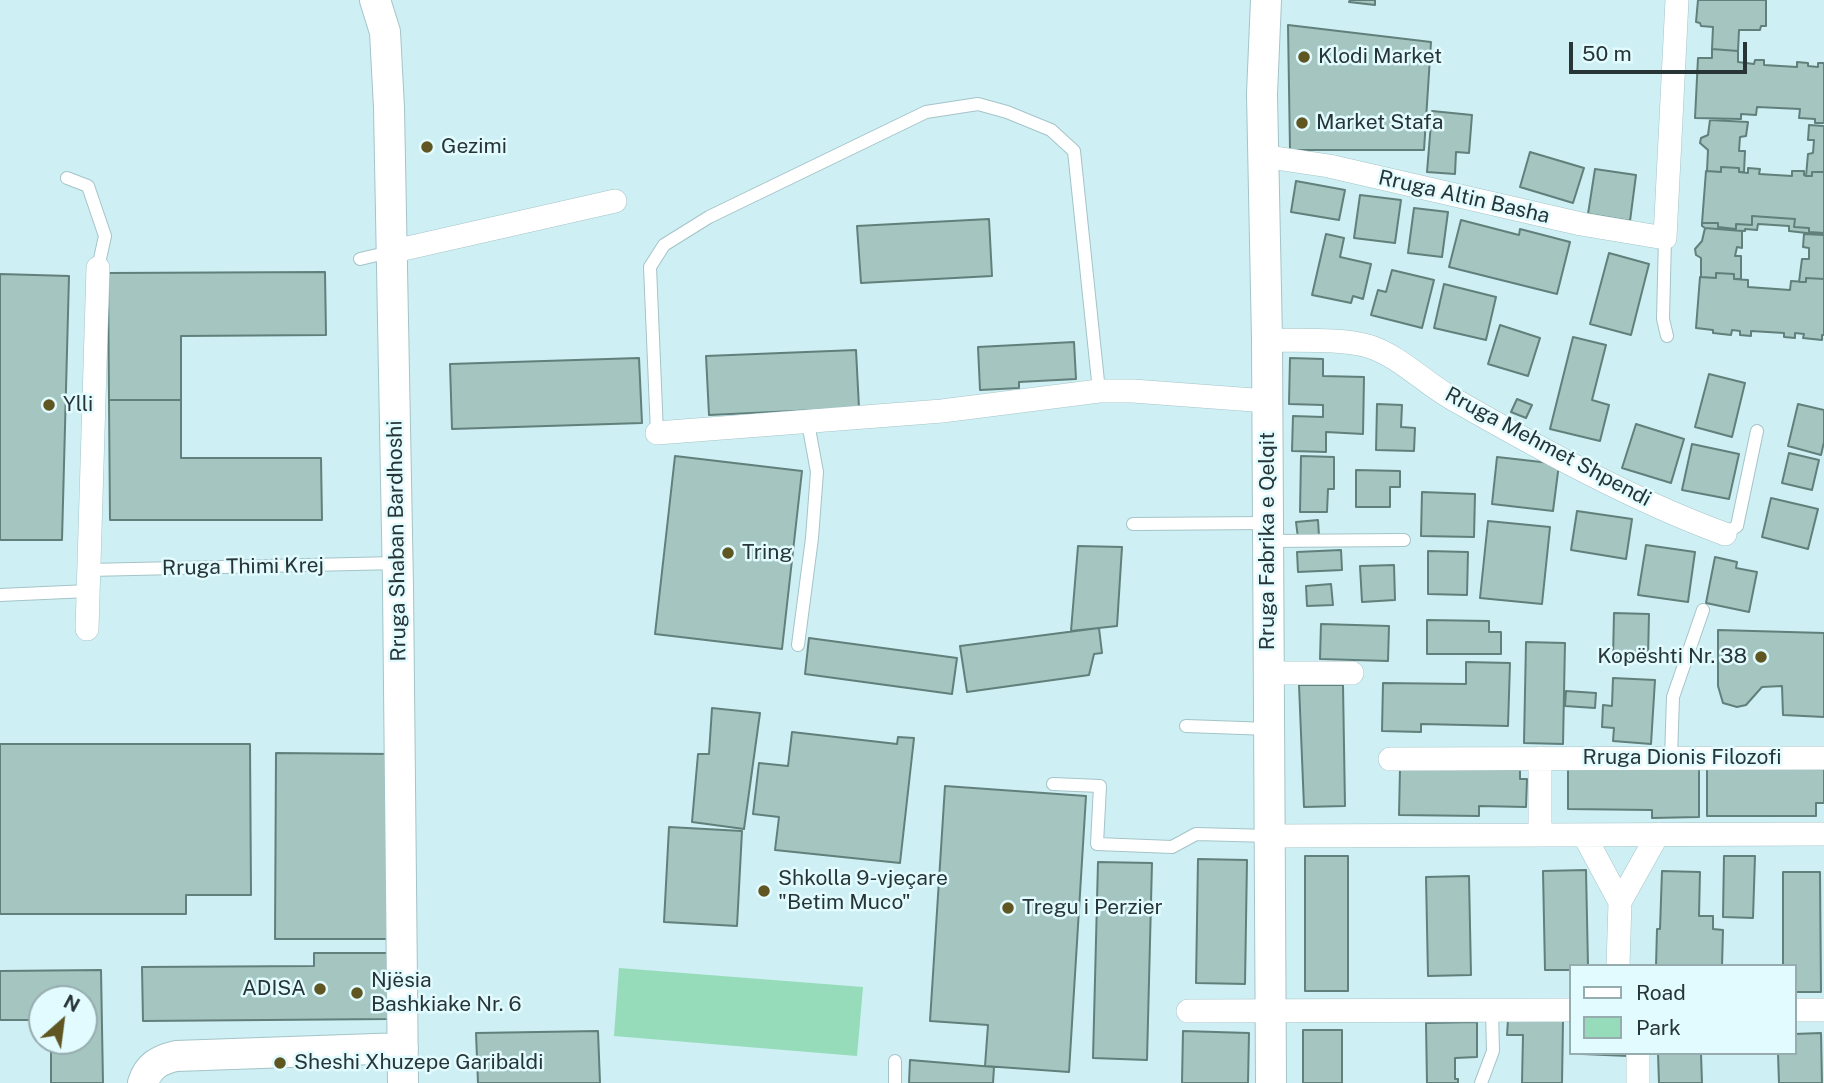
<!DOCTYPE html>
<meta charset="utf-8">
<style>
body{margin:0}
#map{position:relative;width:1824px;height:1083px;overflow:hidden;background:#ceeff3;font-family:"Public Sans",sans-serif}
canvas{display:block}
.legend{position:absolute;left:1569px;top:964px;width:228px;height:91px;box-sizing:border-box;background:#e1fbff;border:2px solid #97acaf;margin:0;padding:9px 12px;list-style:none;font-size:21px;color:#283536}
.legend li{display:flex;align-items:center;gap:14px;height:35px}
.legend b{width:35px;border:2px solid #97acaf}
.north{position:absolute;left:28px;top:985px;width:70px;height:70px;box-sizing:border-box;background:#e1fbff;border:2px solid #97acaf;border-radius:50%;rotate:28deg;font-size:19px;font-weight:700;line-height:28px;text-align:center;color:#283536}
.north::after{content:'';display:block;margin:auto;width:24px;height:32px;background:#5f5622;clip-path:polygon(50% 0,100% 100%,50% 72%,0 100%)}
.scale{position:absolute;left:1569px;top:42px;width:178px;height:32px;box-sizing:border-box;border:4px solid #283536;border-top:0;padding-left:9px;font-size:21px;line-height:24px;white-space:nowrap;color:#283536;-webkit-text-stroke:5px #e1fbff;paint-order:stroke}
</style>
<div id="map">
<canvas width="1824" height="1083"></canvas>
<ul class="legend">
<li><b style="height:9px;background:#fff"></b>Road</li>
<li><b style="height:19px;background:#96dcbb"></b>Park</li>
</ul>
<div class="north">N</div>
<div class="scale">50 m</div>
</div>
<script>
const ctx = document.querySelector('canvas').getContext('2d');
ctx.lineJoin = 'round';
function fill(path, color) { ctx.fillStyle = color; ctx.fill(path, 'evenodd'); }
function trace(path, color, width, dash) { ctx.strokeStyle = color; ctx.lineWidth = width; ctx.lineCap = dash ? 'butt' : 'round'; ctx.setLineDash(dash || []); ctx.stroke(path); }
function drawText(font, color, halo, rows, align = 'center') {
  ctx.font = font + ' "Public Sans",sans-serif'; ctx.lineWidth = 5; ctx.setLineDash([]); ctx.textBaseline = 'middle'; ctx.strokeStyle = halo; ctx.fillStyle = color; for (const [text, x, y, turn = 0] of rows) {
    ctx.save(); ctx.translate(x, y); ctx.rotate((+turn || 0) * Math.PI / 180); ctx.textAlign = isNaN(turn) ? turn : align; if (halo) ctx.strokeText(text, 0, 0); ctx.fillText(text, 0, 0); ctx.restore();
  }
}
const green = new Path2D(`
 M619,968L863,987L857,1056L614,1036Z`);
const building = new Path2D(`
 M1350,0H1375V5L1349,2Z
 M1698,0H1766V26H1761L1760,30H1739L1738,51L1712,49L1713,27L1701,26L1700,23L1696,22Z
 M1288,25L1431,42L1424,150H1290Z
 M1712,49L1738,51V62L1754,64L1755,60H1764V65L1797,67V62L1808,63V66L1818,67V63H1824V123H1815V119L1799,118L1800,109L1757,107L1756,115L1741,114V119L1695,118L1698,58H1712Z
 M1432,111L1472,115L1469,153L1456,152L1455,174L1427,172Z
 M1710,120L1748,122L1746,136L1740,137L1739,151H1745L1744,172H1739V168L1721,167V172L1707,171L1708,150L1700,143L1701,138L1708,135Z
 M1809,125L1824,126V172H1812V176H1806L1808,154L1813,153L1814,140H1808Z
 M1530,152L1584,168L1573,203L1520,187Z
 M1721,167L1739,168V172L1748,173V168L1760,169L1759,174L1792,176V171H1804V175L1806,176H1812V172H1824V233L1809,232V228L1794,227L1795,219L1752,216V225L1736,224V229L1718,227V223H1702L1706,171L1721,172Z
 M1595,169L1636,175L1630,221L1588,214Z
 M1296,181L1345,190L1339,220L1291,212Z
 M1360,195L1401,200L1395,243L1354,238Z
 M1414,208L1448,212L1442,257L1408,253Z
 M1752,216L1795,219L1794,227L1809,228V232L1824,233V235L1789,231V226L1758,224L1757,230L1745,229V231L1705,228L1702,226V223H1718V227L1736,229V224L1752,225Z
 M989,219L992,276L861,283L857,226Z
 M1461,220L1519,235L1520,229L1570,242L1557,294L1449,267Z
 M1705,228L1742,231V248L1737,247L1735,256H1741V279H1734V274L1716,273V278L1701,277V258L1696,255L1695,249L1702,241Z
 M1326,234L1344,238L1340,257L1371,264L1363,299L1353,296L1351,303L1312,295Z
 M1804,234L1824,235V279L1806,278V282H1799L1802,259H1809V248L1803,247Z
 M1609,253L1649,264L1631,335L1590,324Z
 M1392,270L1434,280L1422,328L1371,315L1378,290L1386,292Z
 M325,272L326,335L181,336V400H109L108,273Z
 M1716,273L1734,274V279L1748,280V287L1790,290L1791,281L1806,282V278L1824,279V335H1822V340L1803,338L1804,334L1795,333V338L1784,337V333L1751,331V336L1740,335V331L1732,330L1731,335L1713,333V330L1696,328L1700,277L1716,278Z
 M0,274L69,276L62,540H0Z
 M1444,284L1496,297L1486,340L1434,328Z
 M1500,325L1540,338L1528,376L1488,364Z
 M1573,337L1606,345L1592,400L1609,405L1600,441L1550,429Z
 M1074,342L1076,379L1019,382V388L980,390L978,347Z
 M856,350L859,408L709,415L706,356Z
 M639,358L642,423L452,429L450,364Z
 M1290,358L1323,359V376L1364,377L1363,434L1326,432V452L1292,451L1293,416L1323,417V405L1289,404Z
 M1709,374L1745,383L1732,437L1695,427Z
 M1517,399L1532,405L1526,418L1511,412Z
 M109,400H181V458H321L322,520H110Z
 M1377,404L1402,405L1401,427L1415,428L1414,451L1376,450Z
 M1798,404L1824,410V442L1821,455L1788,446Z
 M1636,424L1684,439L1671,483L1622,468Z
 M1692,444L1739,454L1729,499L1682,490Z
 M1789,453L1819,460L1812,490L1782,483Z
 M675,456L802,471L782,649L655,634Z
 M1301,456L1334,457V489H1328L1327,512H1300Z
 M1497,457L1559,464L1553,511L1492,504Z
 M1356,470L1400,471V487H1390V507H1356Z
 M1422,492L1475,494L1474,537L1421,536Z
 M1771,498L1818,509L1808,549L1762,537Z
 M1577,511L1632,519L1626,559L1571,550Z
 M1318,520L1319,536L1298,538L1296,522Z
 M1488,521L1550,527L1542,604L1480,598Z
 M1646,545L1695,552L1688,602L1638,595Z
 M1078,546L1122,547L1117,626L1071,631Z
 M1341,550L1342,570L1298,572L1297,552Z
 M1428,551L1468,552L1467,595L1428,594Z
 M1715,557L1737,562L1736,568L1757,572L1749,612L1706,603Z
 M1394,565L1395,600L1362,602L1360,566Z
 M1331,584L1333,605L1307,606L1306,586Z
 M1614,613L1649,614L1648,659L1613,658Z
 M1427,620L1489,621V632H1501V654H1427Z
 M1321,624L1389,626L1388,661L1320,659Z
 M1099,628L1102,653L1094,654L1089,675L967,692L960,646Z
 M1718,630L1824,633V717L1783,715L1782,686L1762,687L1746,705L1737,707L1723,703L1718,686Z
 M809,638L957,658L952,694L805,674Z
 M1526,642L1565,643L1563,744L1524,743Z
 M1466,662L1510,663L1508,726L1421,724V732L1382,731L1383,683L1466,684Z
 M1613,678L1655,680L1651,744L1613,741L1614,728L1602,727L1603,705L1612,706Z
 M1299,685H1343L1345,806L1304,807Z
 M1566,691L1596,693L1595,708L1565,706Z
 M712,708L760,713L744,829L692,822L698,754H709Z
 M792,732L897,744L898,737L914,738L900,863L775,850L779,817L753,814L759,763L788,766Z
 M0,744H250L251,895H186V914H0Z
 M276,753L391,754V939H275Z
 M1568,766L1699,768V817L1652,818V810L1568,809Z
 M1707,768L1824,769V803H1816V816H1707Z
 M1400,769L1520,770V779H1527L1526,807L1479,806V816L1399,815Z
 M945,786L1086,796L1069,1072L985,1066L988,1025L930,1021Z
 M669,827L742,831L737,926L664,922Z
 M1305,856H1348V991H1305Z
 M1724,856H1755L1753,918L1723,917Z
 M1198,859L1247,860L1245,984L1196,983Z
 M1098,862L1152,863L1147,1060L1093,1058Z
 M1586,870L1588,966H1570V970H1545L1543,871Z
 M1662,871L1700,872L1699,916H1713V929L1723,930L1722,966H1656L1657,929H1660Z
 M1783,872H1820L1821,992H1794V966H1783Z
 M1469,876L1471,975L1428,976L1426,877Z
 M314,953H387L388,1019L143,1021L142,967L314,966Z
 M101,970L103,1083H51V1041H84V999H42V1020H0V971Z
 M1508,1020L1563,1021L1562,1083H1522L1523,1035H1507Z
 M1477,1022V1057L1455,1058V1079H1458V1083H1427L1426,1023Z
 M1303,1030H1342V1083H1303Z
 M598,1031L600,1083H478L476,1033Z
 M1183,1031L1249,1033L1248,1083H1182Z
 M1821,1033L1822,1083H1779L1778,1053H1794V1034Z
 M1582,1053H1628V1056L1582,1054Z
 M1658,1053H1701L1702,1083H1659Z
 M910,1060L994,1067L993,1083H909Z`);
const service = new Path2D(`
 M67,178L88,186L105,236L98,268
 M1665,238L1663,319L1667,336
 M360,259L390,252
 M657,433L650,267L664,245L709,217L926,112L978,104L1007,112L1051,130L1074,151L1099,391
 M1133,524L1267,523
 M1725,534L1737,526L1757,431
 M1268,541L1404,540
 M89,570L397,563
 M0,595L88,591
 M798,645L812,538L817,472L808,423
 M1186,726L1269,729
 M1671,758L1673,697L1703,610
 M1053,784L1100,786L1097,844L1172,847L1196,834L1270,836
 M895,1083V1061
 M1481,1083L1493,1051L1492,1010`);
const minor = new Path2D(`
 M1262,156L1329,166L1581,224L1665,238L1677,0
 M390,252L615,201
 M1267,340C1295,341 1342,338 1368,346C1398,355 1426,384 1453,399C1539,448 1632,500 1725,534
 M657,433L942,411L1099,391H1133L1267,401
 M87,629L98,268
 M1269,673H1352
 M1540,758V835
 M1390,759L1824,758
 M1584,835L1620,902L1618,966
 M1270,836L1824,834
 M1620,902L1658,834
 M1794,1010H1824
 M1188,1011L1570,1010
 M1638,1053V1083`);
const tertiary = new Path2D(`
 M375,0L385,32L389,108L398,586L403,1083
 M1266,0L1262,94L1267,340L1271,1083
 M143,1083C148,1066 159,1060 176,1056L403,1048`);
const markers = [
 [1304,57,7,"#5f5622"],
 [1302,123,7,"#5f5622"],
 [427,147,7,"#5f5622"],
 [49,405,7,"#5f5622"],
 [728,553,7,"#5f5622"],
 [1761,657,7,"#5f5622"],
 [764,891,7,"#5f5622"],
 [1008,908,7,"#5f5622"],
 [320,989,7,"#5f5622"],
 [357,993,7,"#5f5622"],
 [280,1063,7,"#5f5622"]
];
const poiNames = [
 ["Klodi Market",1318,57],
 ["Market Stafa",1316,123],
 ["Gezimi",441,147],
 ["Ylli",63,405],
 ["Tring",742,553],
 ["Kopështi Nr. 38",1747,657,"right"],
 ["Shkolla 9-vjeçare",778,879],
 ["\"Betim Muco\"",778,903],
 ["Tregu i Perzier",1022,908],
 ["Njësia",371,981],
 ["Bashkiake Nr. 6",371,1005],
 ["ADISA",306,989,"right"],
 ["Sheshi Xhuzepe Garibaldi",294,1063]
];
const streetNames = [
 ["Rruga Altin Basha",1464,197,13],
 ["Rruga Mehmet Shpendi",1548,447,28],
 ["Rruga Shaban Bardhoshi",397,541,-91],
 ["Rruga Fabrika e Qelqit",1268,541,-90],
 ["Rruga Thimi Krej",243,567,-1],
 ["Rruga Dionis Filozofi",1682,758]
];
fill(green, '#96dcbb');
fill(building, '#a5c5c0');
trace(building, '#617f7b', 2);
trace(service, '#a4c4c8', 14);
trace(minor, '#a4c4c8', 24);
trace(tertiary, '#a4c4c8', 32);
trace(service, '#fff', 12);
trace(minor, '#fff', 23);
trace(tertiary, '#fff', 30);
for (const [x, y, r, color] of markers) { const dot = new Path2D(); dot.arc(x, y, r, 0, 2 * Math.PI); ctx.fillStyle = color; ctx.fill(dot); trace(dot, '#e1fbff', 2.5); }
drawText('21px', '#283536', '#e1fbff', poiNames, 'left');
drawText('21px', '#283536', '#e1fbff', streetNames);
</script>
